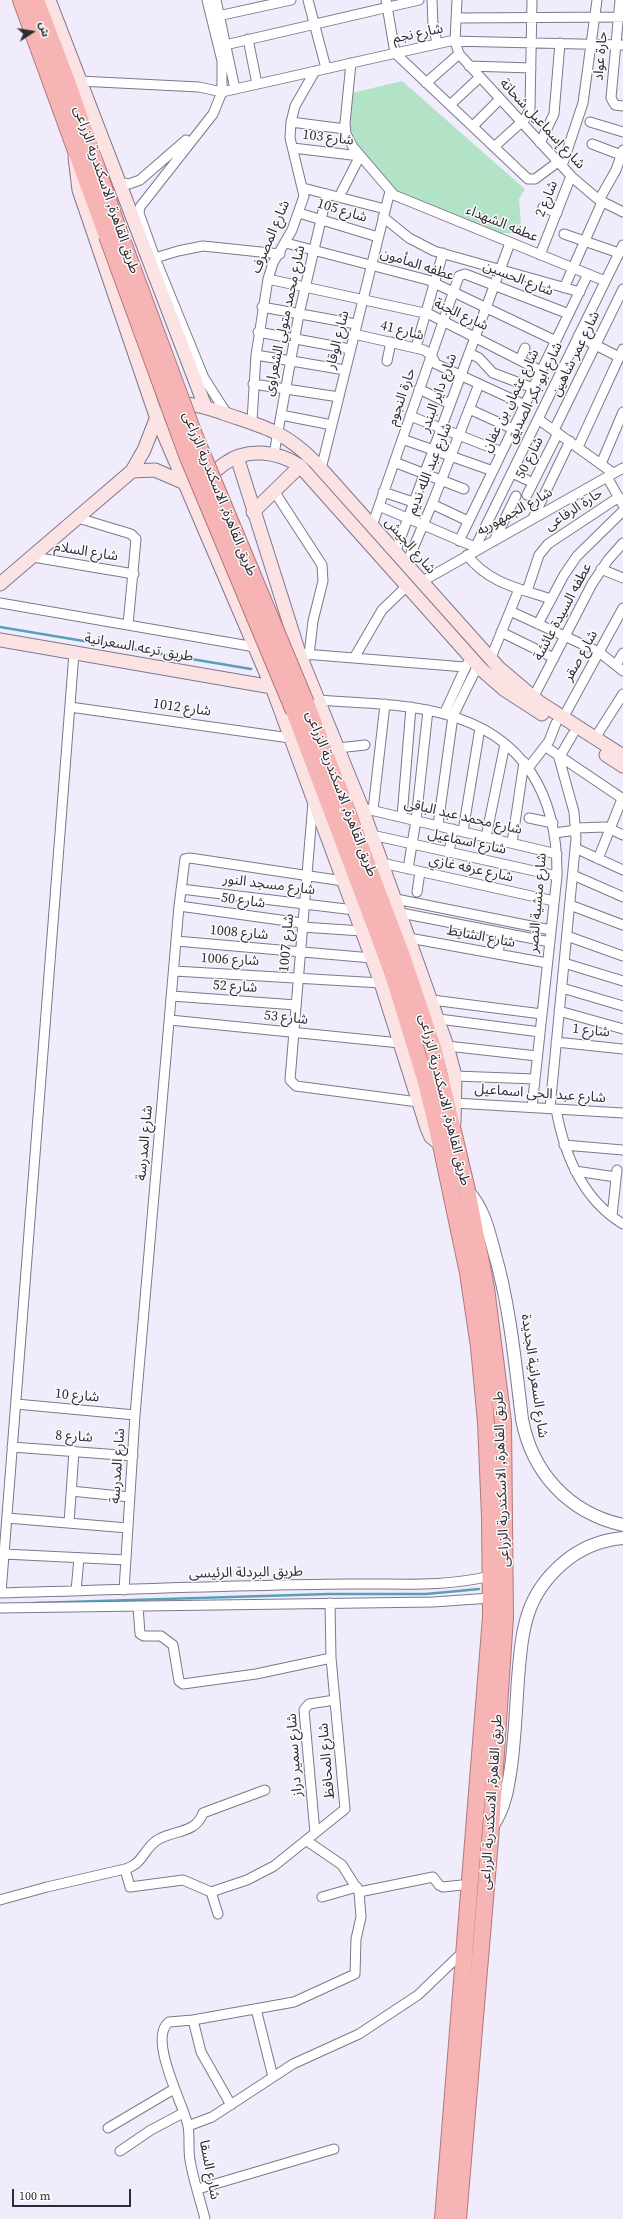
<!DOCTYPE html>
<meta charset="utf-8">
<style>
body{margin:0}
#map{position:relative;width:623px;height:2219px;overflow:hidden;background:#f1ecfc;font-family:"Source Serif 4","Noto Sans Arabic",serif}
canvas{display:block}
.north{position:absolute;left:12px;top:12px;width:40px;height:40px;-webkit-text-stroke:3px #fcfcfc;paint-order:stroke;rotate:78deg;font-size:11px;font-weight:700;line-height:16px;text-align:center;color:#2e2b34}
.north::after{content:'';display:block;margin:auto;width:14px;height:18px;background:#2e2b34;clip-path:polygon(50% 0,100% 100%,50% 72%,0 100%)}
.scale{position:absolute;left:12px;top:2189px;width:119px;height:18px;box-sizing:border-box;border:2px solid #2e2b34;border-top:0;padding-left:5px;font-size:12px;line-height:14px;white-space:nowrap;color:#2e2b34;-webkit-text-stroke:3px #fcfcfc;paint-order:stroke}
</style>
<div id="map">
<canvas width="623" height="2219"></canvas>
<div class="north">ش</div>
<div class="scale">100 m</div>
</div>
<script>
const ctx = document.querySelector('canvas').getContext('2d');
ctx.lineJoin = 'round';
function fill(path, color) { ctx.fillStyle = color; ctx.fill(path, 'evenodd'); }
function trace(path, color, width, dash) { ctx.strokeStyle = color; ctx.lineWidth = width; ctx.lineCap = dash ? 'butt' : 'round'; ctx.setLineDash(dash || []); ctx.stroke(path); }
function drawText(font, color, halo, rows, align = 'center') {
  ctx.font = font + ' "Source Serif 4","Noto Sans Arabic",serif'; ctx.lineWidth = 3; ctx.setLineDash([]); ctx.textBaseline = 'middle'; ctx.strokeStyle = halo; ctx.fillStyle = color; for (const [text, x, y, turn = 0] of rows) {
    ctx.save(); ctx.translate(x, y); ctx.rotate((+turn || 0) * Math.PI / 180); ctx.textAlign = isNaN(turn) ? turn : align; if (halo) ctx.strokeText(text, 0, 0); ctx.fillText(text, 0, 0); ctx.restore();
  }
}
const green = new Path2D(`
 M402,81L525,189L519,199L521,223L513,233H498L403,193H396L346,134L352,93Z`);
const stream = new Path2D(`
 M0,627L251,669
 M34,1603L329,1594H426L479,1589`);
const minor = new Path2D(`
 M207,0L222,61V92L213,114L140,207L139,213L155,258L204,378L227,414
 M216,0L235,89
 M308,0L326,68
 M386,0L395,53L528,179H535L558,162
 M432,0L433,25L437,43
 M457,0L455,41L459,54L573,178L599,200L623,212
 M620,0L611,98L615,105L623,106
 M218,16L291,0
 M456,18L623,17
 M248,39L257,84
 M225,45L419,0
 M351,63L345,123L346,134L353,147L394,195L605,281
 M469,66L531,68
 M79,81L199,87L222,92L450,41L623,45
 M426,83L459,54
 M450,105L480,77
 M291,122L345,129
 M590,122L623,132
 M473,126L500,99
 M540,143L554,114L560,43
 M592,144L621,155
 M494,147L525,119L530,109L532,0
 M293,148L360,156L339,197
 M562,166L583,103L597,0
 M118,182L129,184L140,180L186,140
 M303,188L385,209
 M599,200L616,170L623,150
 M543,207L557,213
 M299,213L378,237
 M383,217L409,238L434,251L580,292
 M564,234L619,253
 M286,243L428,280L556,341
 M540,255L571,176
 M155,258L178,251L203,246L280,254
 M268,279L429,314L541,371
 M564,288L602,202
 M262,307L356,324
 M258,332L350,349
 M354,334L424,350L431,355L436,364L525,405
 M578,336L619,357
 M416,347L443,253
 M469,353L479,358L493,373L533,388
 M256,355L345,370
 M520,360L525,348
 M387,361L391,342
 M253,384L339,397
 M419,389L450,404
 M469,409L513,429
 M281,415L332,425
 M410,416L502,452
 M538,419L613,473
 M252,421L256,355L268,279L273,263L292,230L304,196L290,138L291,122L295,106L315,71
 M554,430L623,289
 M402,439L493,471
 M578,447L623,349
 M274,454L299,314L327,194
 M394,462L464,489
 M601,464L623,412
 M321,469L390,191
 M512,473L527,480
 M607,477L623,505
 M274,491L322,565L323,581L313,621L309,655
 M383,492L413,502
 M527,495L558,433
 M432,504L468,521
 M379,506L475,547
 M78,518L131,534L136,539L128,625
 M533,518L570,441
 M372,526L459,276L465,274L569,314
 M459,541L588,274
 M494,541L516,496
 M473,552L623,245
 M395,553L510,243
 M467,555C488,583 520,589 551,599
 M33,557L134,574
 M406,565L432,504L479,384
 M601,569L623,578
 M421,582L623,468
 M527,591L539,555L548,544L619,497
 M0,603L255,647
 M510,611L599,652L623,671
 M538,624L564,575L577,556L623,511
 M501,632L554,658
 M304,654L465,667
 M354,658L382,610L408,585
 M490,660L519,589
 M616,665L623,653
 M533,698L592,584L608,560L623,543
 M317,700C359,703 403,703 444,714C525,735 558,796 557,876L532,1107
 M70,707L290,738
 M444,714L467,664
 M563,718L623,608
 M595,738L623,694
 M546,747L623,799
 M338,748L365,745
 M529,767L549,741L556,723
 M313,802L290,1080L296,1086L418,1102
 M362,808L557,854
 M373,810L385,704
 M402,817L411,707
 M529,818L553,823
 M438,825L453,716L478,665
 M576,828L606,827L623,835
 M463,831L480,728
 M555,833L576,830
 M372,835L557,876
 M486,837L505,744
 M512,843L524,762
 M575,848L623,870
 M449,852L453,829
 M598,859L622,799
 M382,863L554,901
 M408,869L416,820L428,710
 M573,875L623,897
 M181,889L354,910
 M417,892L420,872
 M396,899L551,930
 M570,905L623,925
 M179,906L302,923
 M401,913L550,942
 M302,927L362,931
 M567,936L623,956
 M409,938L547,963
 M176,941L372,958
 M498,954L501,933
 M564,963L623,981
 M174,971L381,983
 M562,988L623,1006
 M172,996L296,1005
 M432,1000L542,1014
 M559,1011L623,1029
 M439,1019L540,1032
 M170,1020L400,1043
 M556,1042L623,1049
 M447,1046L537,1056
 M455,1076L535,1079
 M455,1103L623,1113
 M550,1108L576,839L574,812L559,758L573,734
 M556,1109C564,1154 582,1199 623,1224
 M564,1145L623,1150
 M575,1171L616,1177
 M612,1216L617,1170
 M16,1404L135,1415
 M12,1447L133,1456
 M71,1491L130,1497
 M7,1518L128,1528
 M69,1523L74,1451
 M4,1554L126,1560
 M124,1590L135,1415L179,906L185,859L190,858L343,881
 M76,1591L79,1558
 M0,1593C116,1590 231,1585 347,1584C399,1583 439,1588 491,1576
 M1,1593L74,653
 M138,1606L140,1634L144,1636H161L173,1645L179,1681L183,1684L256,1674L331,1658
 M0,1608L433,1602L491,1598
 M315,1833L304,1710L309,1704L335,1700
 M125,1869C144,1864 143,1848 159,1839C176,1830 196,1833 203,1813L265,1790
 M359,1892L433,1877L439,1885L443,1887L471,1884
 M322,1897L357,1887
 M0,1900L47,1887L125,1869L130,1887L183,1880L211,1892
 M218,1914L211,1892L247,1880L274,1866L345,1809L331,1658L330,1603
 M256,2009L273,2077
 M193,2020L294,2002L355,1974L356,1939L361,1917L359,1892L342,1865L307,1841
 M188,2126L212,2117L293,2064L359,2034L418,1995L465,1950
 M108,2128L174,2089
 M120,2151L151,2130L183,2113
 M198,2189L334,2149
 M205,2219C200,2199 193,2179 190,2160C188,2149 190,2137 188,2126C184,2105 147,2038 169,2022L193,2020L201,2052L231,2105`);
const tertiary = new Path2D(`
 M467,1190C483,1207 488,1228 494,1251C510,1306 515,1362 522,1419C532,1473 569,1513 623,1525
 M492,1827C505,1808 508,1788 511,1767C515,1737 516,1708 518,1679C522,1632 524,1597 562,1564C579,1549 601,1540 623,1538`);
const secondary = new Path2D(`
 M49,0L205,406
 M75,157L79,190L156,416L272,687L362,931L381,983L427,1128L431,1137L441,1145
 M175,405C192,402 207,408 223,413C263,427 283,430 315,462L499,668L539,702L623,756
 M237,457L299,653L362,808L447,1046L455,1076L454,1123
 M132,471L155,470L185,483
 M204,479C212,475 217,469 224,464C247,447 277,451 300,466L482,670L505,690L542,714
 M253,512L300,466
 M0,584L132,471L144,450L158,414
 M0,640L272,687
 M606,755L623,766`);
const trunk = new Path2D(`
 M21,0L107,236
 M36,0L68,84L118,229
 M306,703L402,956L434,1051L467,1190L486,1288L503,1422L505,1617L491,1828L458,2219
 M294,711L392,971L426,1082L441,1145L468,1273L479,1347L486,1422L490,1517L491,1617L443,2219`);
const trunkBridge = new Path2D(`
 M118,229L195,437L306,703
 M107,236L187,455L294,711`);
const streetNames = [
 ["شارع نجم",418,34,-12],
 ["حارة عواد",601,56,-85],
 ["شارع إسماعيل شحاتة",542,124,47],
 ["شارع 103",328,138,7],
 ["طريق القاهرة, الاسكندرية الزراعى",106,190,71],
 ["شارع 2",547,199,-68],
 ["شارع 105",342,211,17],
 ["عطفه الشهداء",502,224,22],
 ["شارع المصرف",271,237,-67],
 ["عطفه المأمون",417,265,18],
 ["شارع الحسين",518,279,21],
 ["شارع الجنة",461,315,25],
 ["شارع محمد متولي الشعراوى",285,321,-78],
 ["شارع 41",402,331,14],
 ["شارع الوقار",338,340,-76],
 ["شارع عمر شاهين",576,354,-64],
 ["شارع داير البندر",439,393,-70],
 ["شارع ابو بكر الصديق",535,393,-64],
 ["حارة النجوم",402,397,-71],
 ["شارع عثمان بن عفان",511,401,-64],
 ["شارع 50",530,458,-63],
 ["شارع عبد الله نديم",430,469,-68],
 ["طريق القاهرة, الاسكندرية الزراعى",219,494,68],
 ["حارة الرفاعى",574,510,-33],
 ["شارع الجمهوريه",515,512,-29],
 ["شارع الجيش",410,546,49],
 ["شارع السلام",86,552,9],
 ["عطفه السيدة عائشة",563,612,-62],
 ["طريق ترعه السعرانية",139,648,10],
 ["شارع صقر",581,656,-61],
 ["شارع 1012",182,708,8],
 ["طريق القاهرة, الاسكندرية الزراعى",341,794,69],
 ["شارع محمد عبد الباقى",463,817,13],
 ["شارع اسماعيل",467,842,12],
 ["شارع عرفه غازي",471,869,12],
 ["شارع مسجد النور",269,885,7],
 ["شارع 50",243,901,8],
 ["شارع منشية النصر",538,903,-85],
 ["شارع 1008",239,933,5],
 ["شارع الشايط",481,937,11],
 ["شارع 1007",287,943,-85],
 ["شارع 1006",230,960,3],
 ["شارع 52",235,987,4],
 ["شارع 53",286,1018,6],
 ["شارع 1",591,1031,6],
 ["شارع عبد الحى اسماعيل",540,1094,4],
 ["طريق القاهرة, الاسكندرية الزراعى",444,1100,76],
 ["شارع المدرسة",145,1143,-85],
 ["شارع السعرانية الجديدة",534,1376,82],
 ["شارع 10",77,1396,5],
 ["شارع 8",74,1437,4],
 ["شارع المدرسة",118,1466,-86],
 ["طريق القاهرة, الاسكندرية الزراعى",502,1479,-92],
 ["طريق البردلة الرئيسى",246,1573,-1],
 ["شارع سمير دراز",295,1755,-94],
 ["شارع المحافظ",327,1761,-95],
 ["طريق القاهرة, الاسكندرية الزراعى",492,1802,-86],
 ["شارع السقا",209,2170,79]
];
fill(green, '#b3e3c7');
trace(stream, '#58a0b8', 2.5);
trace(minor, '#7e778e', 11);
trace(tertiary, '#7e778e', 14);
trace(secondary, '#7e778e', 15);
trace(trunk, '#af787b', 18);
trace(minor, '#fff', 9);
trace(tertiary, '#fff', 12);
trace(secondary, '#fce3e3', 13);
trace(trunk, '#f7b4b4', 16);
trace(trunkBridge, '#af787b', 18, []);
trace(trunkBridge, '#f7b4b4', 16);
drawText('14px', '#2e2b34', '#fcfcfc', streetNames);
</script>
